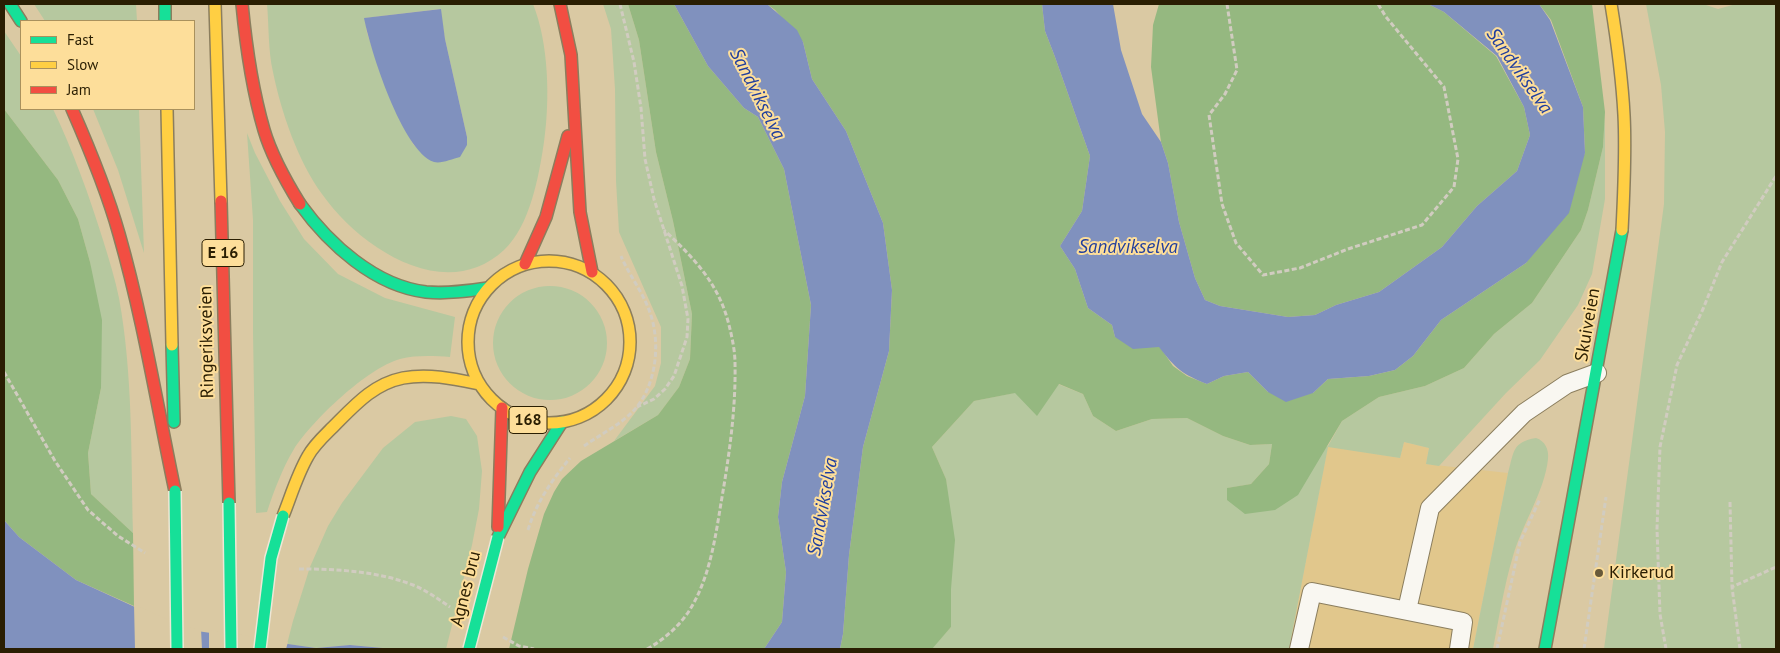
<!DOCTYPE html>
<style>
body{margin:0}
#map{position:relative;width:1780px;height:653px;overflow:hidden;background:#dac9a3;font-family:"PT Sans",sans-serif}
canvas{display:block}
.frame{position:absolute;inset:0;border:5px solid #2a1e02;pointer-events:none}
.legend{position:absolute;left:20px;top:20px;width:175px;height:90px;box-sizing:border-box;background:#fdde9a;border:1px solid #a9915d;margin:0;padding:6px 9px;list-style:none;font-size:15px;color:#2a1e02}
.legend li{display:flex;align-items:center;gap:10px;height:25px}
.legend b{width:25px;border:1px solid #a9915d}
</style>
<div id="map">
<canvas width="1780" height="653"></canvas>
<div class="frame"></div>
<ul class="legend">
<li><b style="height:6px;background:#16e098"></b>Fast</li>
<li><b style="height:6px;background:#ffcf43"></b>Slow</li>
<li><b style="height:6px;background:#f24e42"></b>Jam</li>
</ul>
</div>
<script>
const ctx = document.querySelector('canvas').getContext('2d');
ctx.lineJoin = 'round';
function fill(path, color) { ctx.fillStyle = color; ctx.fill(path, 'evenodd'); }
function trace(path, color, width, dash) { ctx.strokeStyle = color; ctx.lineWidth = width; ctx.lineCap = dash ? 'butt' : 'round'; ctx.setLineDash(dash || []); ctx.stroke(path); }
function drawText(font, color, halo, rows, align = 'center') {
  ctx.font = font + ' "PT Sans",sans-serif'; ctx.lineWidth = 4; ctx.setLineDash([]); ctx.textBaseline = 'middle'; ctx.strokeStyle = halo; ctx.fillStyle = color; for (const [text, x, y, turn = 0] of rows) {
    ctx.save(); ctx.translate(x, y); ctx.rotate((+turn || 0) * Math.PI / 180); ctx.textAlign = isNaN(turn) ? turn : align; if (halo) ctx.strokeText(text, 0, 0); ctx.fillText(text, 0, 0); ctx.restore();
  }
}
const built = new Path2D(`
 M1404,442L1429,448L1426,464L1508,473L1473,649H1289L1328,446L1400,458Z`);
const green = new Path2D(`
 M34,4H136L137,21H45Z
 M267,4H533C549,44 550,100 544,142C539,176 530,226 504,250C445,305 359,247 322,194C298,161 281,112 273,72C268,50 269,26 267,4ZM440,9L445,39L467,137V145L427,158L413,144L389,96L367,33L365,18Z
 M603,4H628L639,40L656,152L673,221L692,314L690,359L679,387L658,415L614,441L655,386L661,363V327L619,232L616,181L615,89L611,29Z
 M1646,4H1703L1718,9L1736,4H1776V649H1604L1664,204L1665,132L1661,85Z
 M4,31L21,56V109H53C73,151 89,195 103,240C109,259 115,279 119,298C133,375 131,455 133,533L91,494L88,453L101,388L90,262L78,219L58,180L4,109Z
 M93,109H139L144,253L118,170Z
 M1605,112V199L1592,274L1578,305L1540,360L1506,393L1439,466L1426,464L1429,448L1404,442L1400,458L1328,447L1289,649H930L932,648L951,627V589L946,479L932,447L974,401L1058,384L1083,394L1093,416L1116,431L1152,419L1187,418L1223,436L1250,445L1272,444L1269,464L1251,484L1228,488L1227,500L1328,446L1342,421L1379,397L1425,386L1464,368L1494,334L1532,303L1581,230L1588,210L1603,147Z
 M247,133L255,153L280,201L304,239L338,274L385,298L455,317L450,357C434,356 416,355 400,359C367,368 312,421 294,449C282,469 274,491 267,512L256,513L253,332V220Z
 M493 343a57 57 0 1 1 114 0a57 57 0 1 1-114 0Z
 M451,416L466,419L477,436L482,471L479,509L472,545L446,649H394L350,645L316,648L287,644L293,621L310,567L328,526L342,503L383,448L415,422Z
 M1536,438C1545,441 1549,449 1548,459C1545,490 1522,525 1513,556C1504,586 1499,618 1493,649H1473L1508,473C1514,452 1512,442 1536,438Z`);
const forest = new Path2D(`
 M628,4H674L708,66L744,108L758,117L784,169L811,305L805,396L782,482L778,517L786,572L782,622L764,649H509L528,569L544,514L554,492L562,479L581,461L658,415L679,387L690,359L692,314L673,221L656,152L639,40Z
 M767,4H1042L1045,31L1055,57L1090,156L1082,211L1060,246L1075,269L1088,308L1112,325L1115,337L1160,347L1173,366L1187,376L1207,384L1224,376L1248,372L1268,392L1313,393L1328,379L1369,376L1395,370L1413,356L1441,320L1526,263L1585,153L1583,107L1551,20L1539,4H1592L1605,112L1603,147L1588,210L1581,230L1532,303L1494,334L1464,368L1425,386L1379,397L1342,421L1298,495L1275,510L1245,514L1227,500V488L1251,484L1269,464L1272,444L1250,445L1223,436L1187,418L1152,419L1116,431L1093,416L1083,394L1059,384L1037,416L1015,393L974,401L932,447L946,479L955,540L951,589V627L932,649H840L843,634L849,555L863,447L889,351L892,290L883,223L846,131L812,79L803,42L775,10Z
 M1159,4H1428L1444,12L1496,56L1524,107L1530,135L1517,171L1477,206L1442,247L1379,292L1336,305L1315,315L1288,317L1220,306L1205,300L1195,278L1179,222L1168,163L1161,142L1151,67L1153,25Z
 M4,109L58,180L78,219L90,262L102,320L101,388L88,453L91,494L133,533L134,606L76,580L19,537L4,520Z`);
const water = new Path2D(`
 M674,4H767L797,30L803,42L812,79L846,131L883,223L892,290L889,351L863,447L849,555L843,634L840,649H764L782,622L786,572L778,517L782,482L805,396L811,305L784,169L758,117L744,108L708,66Z
 M1042,4H1113L1121,50L1142,114L1161,142L1168,163L1179,222L1195,278L1205,300L1220,306L1288,317L1315,315L1336,305L1379,292L1442,247L1477,206L1517,171L1530,135L1524,107L1497,56L1444,12L1428,4H1539L1550,20L1583,107L1585,153L1569,213L1526,263L1441,320L1413,356L1395,370L1369,376L1328,379L1313,393L1286,402L1268,392L1248,372L1224,376L1207,384C1182,374 1176,369 1159,347L1133,349L1115,337L1112,325L1088,308L1075,269L1060,246L1082,211L1090,156L1055,57L1045,31Z
 M441,9L445,39L467,137V145L460,157C452,159 441,164 434,162C402,151 370,49 364,18Z
 M4,520L19,537L76,580L183,629L316,648L350,645L394,649H4Z`);
const pier = new Path2D(`
 M134,604L184,627L201,629L202,649H135Z
 M209,630L288,642L286,649H209Z`);
const path = new Path2D(`
 M620,4L634,62L641,108L645,159L654,199L682,286L688,319L687,337L674,376L665,389L654,399L637,407
 M1227,4L1237,70L1225,94L1209,115L1222,204L1236,243L1263,275L1300,268L1348,249L1422,225L1454,187L1458,159L1444,87L1386,17L1378,4
 M4,372L55,461L88,510L118,536L145,553
 M584,446C601,434 622,424 636,408C657,383 661,340 649,310C642,291 629,275 621,256
 M1730,502L1732,587
 M299,569C337,569 377,571 413,585C426,590 438,599 450,607
 M503,637L519,646L534,649
 M647,649C663,640 676,629 687,614C709,582 715,540 721,503C729,457 736,409 735,363C735,351 732,337 729,325C719,284 694,258 664,230
 M1497,649L1520,542L1540,499
 M1584,649L1606,497
 M1666,649L1660,614L1657,529L1660,447L1677,365L1703,309L1722,262L1776,176
 M1740,649L1732,587L1776,567`);
const lane = new Path2D(`
 M1407,610L1430,508L1524,413L1567,384L1597,373
 M1299,649L1312,592L1463,622L1459,649`);
const fast = new Path2D(`
 M10,4L21,21
 M165,4V21
 M300,204C329,244 375,286 426,292C447,294 468,291 488,288
 M172,345L174,422
 M498,537L530,472L562,422
 M1545,649L1622,230`);
const slow = new Path2D(`
 M215,4L221,201
 M1611,4C1617,41 1622,77 1624,115C1626,153 1624,191 1622,230
 M167,109L172,345
 M468 342a81 81 0 1 1 162 0a81 81 0 1 1-162 0Z
 M283,516C291,496 297,475 308,456C314,445 324,436 333,427C354,406 373,384 403,378C428,373 455,379 479,384`);
const jam = new Path2D(`
 M242,4C246,46 252,89 264,130C271,154 287,183 300,204
 M560,4L571,55L580,212L592,272
 M72,109C90,150 107,191 119,234C143,318 157,405 175,491
 M221,201L229,503
 M525,264L546,217L568,136
 M498,527L502,408`);
const pathBridge = new Path2D(`
 M528,530C536,503 552,480 570,458`);
const fastBridge = new Path2D(`
 M175,491L177,649
 M229,503L231,649
 M260,649L271,558L283,516
 M469,649L498,537`);
const markers = [
 [1599,573,5,"#685a3a"]
];
const shields = [
 [223,253,42],
 [528,420,38]
];
const shieldNames = [
 ["E 16",223,253],
 ["168",528,420]
];
const streetNames = [
 ["Skuiveien",1588,325,-80],
 ["Ringeriksveien",207,342,-91],
 ["Agnes bru",466,589,-76]
];
const poiNames = [
 ["Kirkerud",1609,573]
];
const waterNames = [
 ["Sandvikselva",1519,71,55],
 ["Sandvikselva",757,94,63],
 ["Sandvikselva",1128,248],
 ["Sandvikselva",823,507,-80]
];
fill(built, '#e1c78c');
fill(green, '#b6c89f');
fill(forest, '#95b880');
fill(water, '#8091be');
fill(pier, '#dac9a3');
trace(lane, '#8b7e5e', 20);
trace(fast, '#8b7e5e', 14);
trace(slow, '#8b7e5e', 14);
trace(jam, '#8b7e5e', 14);
trace(path, '#d1ccc0', 3, [5, 2.5]);
trace(lane, '#f9f7f1', 18);
trace(fast, '#16e098', 11);
trace(slow, '#ffcf43', 11);
trace(jam, '#f24e42', 11);
trace(fastBridge, '#eee7d6', 14, []);
trace(pathBridge, '#d1ccc0', 3, [5, 2.5]);
trace(fastBridge, '#16e098', 11);
for (const [x, y, r, color] of markers) { const dot = new Path2D(); dot.arc(x, y, r, 0, 2 * Math.PI); ctx.fillStyle = color; ctx.fill(dot); trace(dot, '#fdde9a', 2); }
for (const [x, y, w] of shields) { const box = new Path2D(); box.roundRect(x - w / 2, y - 13.5, w, 27, 4); ctx.fillStyle = '#fdde9a'; ctx.fill(box); trace(box, '#2a1e02', 1); }
drawText('bold 16px', '#2a1e02', null, shieldNames);
drawText('18px', '#2a1e02', '#fdde9a', streetNames);
drawText('18px', '#2a1e02', '#fdde9a', poiNames, 'left');
drawText('italic 19px', '#203e9e', '#fdde9a', waterNames);
</script>
